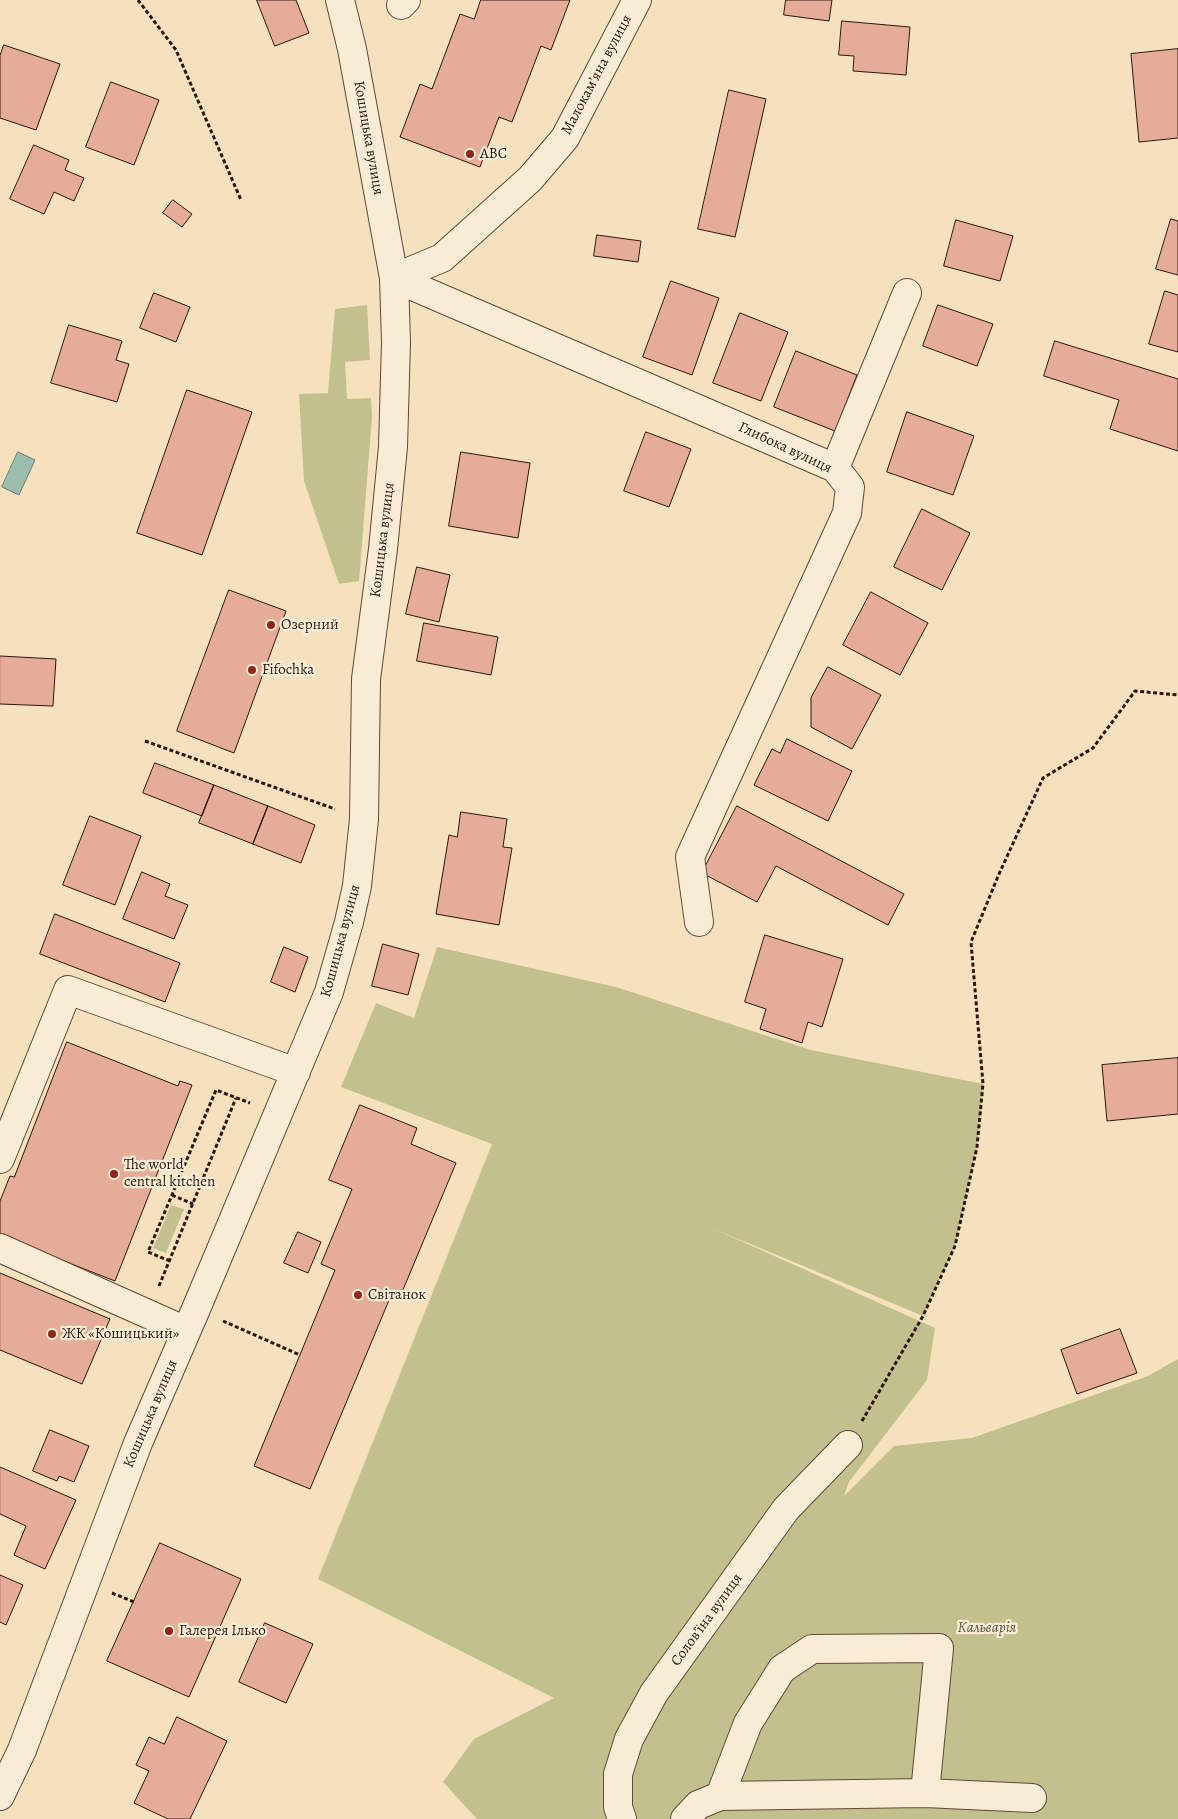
<!DOCTYPE html>
<meta charset="utf-8">
<style>
body{margin:0}
canvas{display:block;background:#f6e1bf}
</style>
<canvas width="1178" height="1819"></canvas>
<script>
const ctx = document.querySelector('canvas').getContext('2d');
ctx.lineJoin = 'round';
function fill(path, color) { ctx.fillStyle = color; ctx.fill(path, 'evenodd'); }
function trace(path, color, width, dash) { ctx.strokeStyle = color; ctx.lineWidth = width; ctx.lineCap = dash ? 'butt' : 'round'; ctx.setLineDash(dash || []); ctx.stroke(path); }
function drawText(font, color, halo, rows, align = 'center') {
  ctx.font = font + ' Alegreya,serif'; ctx.lineWidth = 4.5; ctx.setLineDash([]); ctx.textBaseline = 'middle'; ctx.strokeStyle = halo; ctx.fillStyle = color; for (const [text, x, y, turn = 0] of rows) {
    ctx.save(); ctx.translate(x, y); ctx.rotate((+turn || 0) * Math.PI / 180); ctx.textAlign = isNaN(turn) ? turn : align; if (halo) ctx.strokeText(text, 0, 0); ctx.fillText(text, 0, 0); ctx.restore();
  }
}
const green = new Path2D(`
 M367,305L370,360L345,362L347,399L371,398L372,417L359,581L339,584L304,481L299,394L328,393L335,309Z
 M437,947L616,987L811,1050L983,1084L977,1147L955,1246L923,1316L712,1228L935,1328L927,1380L849,1482L844,1496L894,1446L972,1438L1148,1376L1178,1359V1819H477L443,1782L474,1739L554,1698L318,1579L492,1144L341,1087L376,1003L414,1018Z
 M171,1205L184,1209L166,1253L153,1248Z`);
const water = new Path2D(`
 M18,452L35,460L19,495L2,487Z`);
const building = new Path2D(`
 M257,0H296L309,33L275,46Z
 M481,0H570L551,50L541,46L512,122L499,117L480,167L400,137L420,84L432,89L460,14L474,19Z
 M786,0H832L829,21L784,15Z
 M842,21L910,27L906,75L853,71L854,56L839,55Z
 M4,45L60,64L36,130L0,118V56Z
 M1178,49V138L1139,142L1131,54Z
 M111,82L159,100L134,165L86,147Z
 M729,90L766,99L735,237L698,229Z
 M34,145L69,160L65,170L84,178L74,201L54,192L44,214L10,199Z
 M173,200L192,214L182,227L163,213Z
 M1171,219L1178,221V275L1156,269Z
 M956,220L1013,236L1000,281L944,266Z
 M597,235L641,241L638,262L594,256Z
 M671,281L719,298L692,375L643,357Z
 M1165,291L1178,295V352L1149,344Z
 M154,293L190,307L176,342L140,328Z
 M938,305L993,324L977,366L923,346Z
 M740,313L788,332L761,401L713,383Z
 M69,325L122,341L116,360L129,364L117,402L51,383Z
 M1055,341L1178,379V451L1110,429L1119,400L1044,376Z
 M796,351L857,375L835,431L774,407Z
 M187,390L252,412L202,555L137,533Z
 M907,412L974,436L953,495L887,472Z
 M646,432L691,449L669,507L624,491Z
 M461,452L530,463L518,538L449,526Z
 M922,509L970,533L942,590L894,567Z
 M417,567L450,575L439,622L406,614Z
 M229,590L286,611L234,753L177,731Z
 M871,592L928,623L900,675L843,645Z
 M424,623L498,637L491,675L417,661Z
 M0,656L56,659L53,706L0,704Z
 M828,667L881,695L852,749L811,727V698Z
 M787,739L852,771L828,821L754,785L772,749L780,753Z
 M155,763L214,785L202,816L143,793Z
 M214,785L268,806L253,844L199,823Z
 M268,806L315,825L301,863L253,844Z
 M737,806L904,894L888,925L776,866L757,902L702,873Z
 M461,812L507,819L503,847L512,848L499,925L436,914L449,835L457,837Z
 M90,816L141,836L115,905L63,885Z
 M142,872L170,884L165,896L188,905L174,939L123,919Z
 M55,914L180,963L165,1002L40,954Z
 M765,935L843,959L822,1027L808,1022L802,1043L760,1029L766,1009L745,1002Z
 M383,944L419,954L408,995L372,986Z
 M284,947L308,957L295,992L271,982Z
 M67,1042L178,1086L180,1081L192,1085L115,1281L0,1236V1201L10,1176L14,1177Z
 M1178,1058V1114L1107,1121L1102,1065Z
 M360,1105L417,1128L411,1144L456,1163L400,1297L392,1293L310,1489L254,1466L335,1270L321,1264L352,1189L329,1180Z
 M298,1232L321,1242L308,1273L284,1263Z
 M0,1273L110,1319L82,1384L0,1350Z
 M1120,1329L1137,1373L1077,1394L1061,1350Z
 M50,1430L89,1446L74,1482L59,1476L57,1481L33,1471Z
 M0,1467L76,1500L45,1569L14,1555L26,1526L0,1514Z
 M160,1543L241,1579L189,1697L107,1661Z
 M0,1575L23,1585L6,1625L0,1622Z
 M265,1623L313,1644L286,1703L239,1682Z
 M177,1717L227,1741L190,1819H168L134,1803L149,1771L136,1765L149,1737L164,1744Z`);
const path = new Path2D(`
 M138,0L176,50L241,200
 M145,741L335,809
 M172,1195L193,1204
 M170,1261L148,1252L216,1090L250,1103
 M159,1286L236,1098
 M223,1321L300,1355
 M862,1421L923,1316L955,1246L977,1147L983,1084L971,942L999,874L1043,778L1093,748L1135,691L1178,695
 M112,1593L134,1602`);
const minor = new Path2D(`
 M401,5L406,0
 M394,278L835,468L850,487L847,513L690,857L699,922
 M394,278L442,258L530,179L565,138L637,0
 M835,468L907,293
 M0,1159L68,990L296,1072
 M0,1248L186,1331
 M0,1796L22,1750L138,1443L196,1309L329,992L349,922L357,886L364,819L366,679L383,549L393,447L396,342L394,278L352,49L340,0
 M720,1796L748,1723L782,1669L812,1649L939,1648L925,1793
 M622,1819L618,1807V1774L629,1739L654,1693L786,1509L848,1445
 M685,1819L698,1805L720,1796L925,1793L1032,1798`);
const markers = [
 [470,154,5,"#8f2418"],
 [271,625,5,"#8f2418"],
 [252,670,5,"#8f2418"],
 [114,1174,5,"#8f2418"],
 [358,1295,5,"#8f2418"],
 [52,1334,5,"#8f2418"],
 [169,1631,5,"#8f2418"]
];
const streetNames = [
 ["Малокамʼяна вулиця",597,75,-62],
 ["Кошицька вулиця",368,138,80],
 ["Глибока вулиця",785,448,25],
 ["Кошицька вулиця",383,540,-83],
 ["Кошицька вулиця",341,941,-75],
 ["Кошицька вулиця",151,1414,-67],
 ["Соловʼїна вулиця",707,1620,-54]
];
const poiNames = [
 ["ABC",480,154],
 ["Озерний",281,625],
 ["Fifochka",262,670],
 ["The world",124,1165],
 ["central kitchen",124,1182],
 ["Світанок",368,1295],
 ["ЖК «Кошицький»",62,1334],
 ["Галерея Ілько",179,1631]
];
const parkNames = [
 ["Кальварія",987,1628]
];
fill(green, '#c2c18e');
fill(water, '#9dbeaf');
trace(water, '#717a6e', 1);
fill(building, '#e5ad99');
trace(building, '#2e150c', 1);
trace(minor, '#604839', 30);
trace(path, '#2e150c', 3, [4, 2.5]);
trace(minor, '#f9ecd5', 28);
for (const [x, y, r, color] of markers) { const dot = new Path2D(); dot.arc(x, y, r, 0, 2 * Math.PI); ctx.fillStyle = color; ctx.fill(dot); trace(dot, '#f9ecd5', 2); }
drawText('15px', '#2e150c', '#f9ecd5', streetNames);
drawText('15px', '#2e150c', '#f9ecd5', poiNames, 'left');
drawText('italic 15px', '#62513a', '#f9ecd5', parkNames);
</script>
